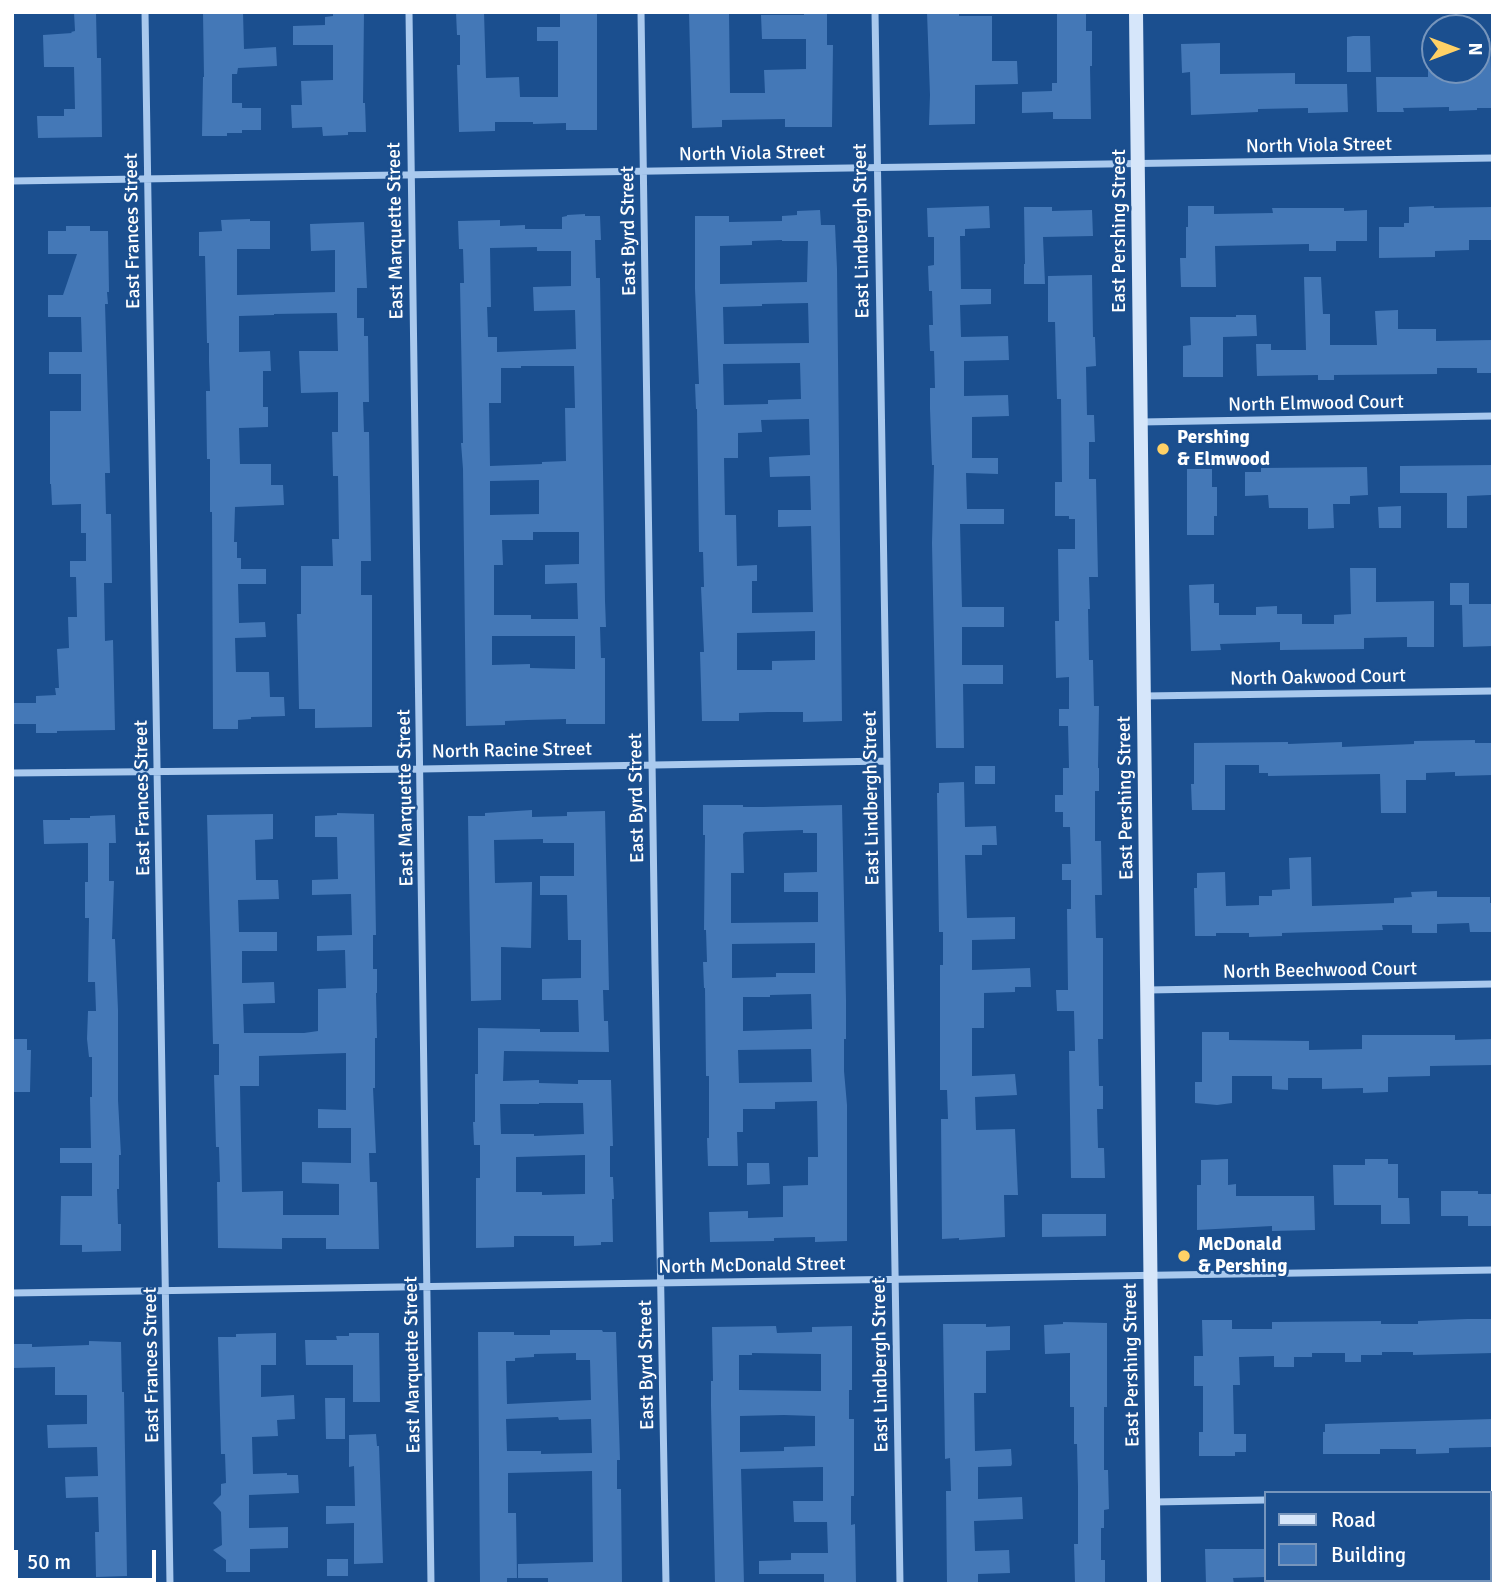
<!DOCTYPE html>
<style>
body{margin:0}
#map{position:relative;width:1505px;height:1596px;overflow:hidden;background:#1b4f8f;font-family:Signika,sans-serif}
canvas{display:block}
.frame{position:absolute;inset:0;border:14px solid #fff;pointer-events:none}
.legend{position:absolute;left:1264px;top:1491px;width:228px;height:91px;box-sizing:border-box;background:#1b4f8f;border:2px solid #7695bc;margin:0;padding:9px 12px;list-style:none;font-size:21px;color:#fff}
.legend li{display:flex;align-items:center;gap:14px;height:35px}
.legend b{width:35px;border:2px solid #7695bc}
.north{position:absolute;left:1421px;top:14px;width:70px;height:70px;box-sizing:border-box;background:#1b4f8f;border:2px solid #7695bc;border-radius:50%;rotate:90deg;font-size:19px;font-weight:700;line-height:28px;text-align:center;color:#fff}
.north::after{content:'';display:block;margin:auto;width:24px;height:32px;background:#ffd166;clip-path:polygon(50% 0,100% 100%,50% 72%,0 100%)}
.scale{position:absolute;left:14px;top:1550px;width:142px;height:32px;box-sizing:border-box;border:4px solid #fff;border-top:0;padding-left:9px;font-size:21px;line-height:24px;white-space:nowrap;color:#fff;-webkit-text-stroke:5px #1b4f8f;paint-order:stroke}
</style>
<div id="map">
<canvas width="1505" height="1596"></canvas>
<div class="frame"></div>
<ul class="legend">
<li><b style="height:9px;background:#d6e6fa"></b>Road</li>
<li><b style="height:19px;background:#4478b7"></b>Building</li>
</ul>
<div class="north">N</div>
<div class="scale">50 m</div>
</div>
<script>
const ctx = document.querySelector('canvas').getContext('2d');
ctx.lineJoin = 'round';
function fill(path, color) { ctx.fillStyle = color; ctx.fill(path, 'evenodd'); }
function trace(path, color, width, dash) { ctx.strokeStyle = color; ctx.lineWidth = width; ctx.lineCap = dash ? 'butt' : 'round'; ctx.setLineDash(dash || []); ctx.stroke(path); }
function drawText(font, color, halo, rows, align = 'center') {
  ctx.font = font + ' Signika,sans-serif'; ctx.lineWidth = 5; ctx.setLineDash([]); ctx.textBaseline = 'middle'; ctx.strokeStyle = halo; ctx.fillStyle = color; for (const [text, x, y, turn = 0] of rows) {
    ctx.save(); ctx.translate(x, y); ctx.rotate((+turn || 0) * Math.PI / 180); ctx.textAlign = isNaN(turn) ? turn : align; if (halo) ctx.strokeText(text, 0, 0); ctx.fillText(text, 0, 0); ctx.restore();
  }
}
const building = new Path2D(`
 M74,12H96L97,58H101L102,137L38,138L37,116H64V109H75L74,67H44L43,35L72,33L71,32L75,31Z
 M208,12H243L244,49L276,47L277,66L238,68L237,74H232V103H242V108H261V130H242V133H227V136H202L203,77H204L203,13Z
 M333,12H364L363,103H365L366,132H348V135L323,136L322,127L292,128L291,105H302L301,81L333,80V45H293V26L325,25V17L333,16Z
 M456,12H484L486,78L519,77L520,97H558V41H537V27H560V12H597V130H566V123L533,124V122H495V131L459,132L457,65H460V35H457Z
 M689,12H729L730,93H765L764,70L806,69V39H762L761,15H804V12H827V45H833L832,127H785V119L722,120V127L692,128Z
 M927,12H959V16H992V61H1017L1018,84L975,85V124L929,125L930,95Z
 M1057,12H1086V31H1092V66H1090L1091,119H1053V112L1022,113V92L1052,91V83H1057Z
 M1353,36H1370L1371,72H1347V37Z
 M1490,38L1492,108H1477V110L1449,111V107L1403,108L1404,112H1377L1376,77H1428V70H1477V39Z
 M1220,43V74L1295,73V84H1347L1348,112L1308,113V108L1258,109V112L1191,115L1190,72L1182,73L1181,44Z
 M989,206L990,228L965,229V236H960L961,289H991V304L960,305L961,337L1008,336L1009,360L964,361V396L1008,395L1009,416L972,417V458H998V474L966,473L967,509H1004V524H960L962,607H1004V627H962V665H1003V684H963L964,748H936L932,543L934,465H932L930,409V388H935L934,351H930L929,325H933L932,291H929L928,266L934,265V237H928L927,208Z
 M1188,206H1214V214L1273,213L1272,208H1344V211L1367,210V241H1336V251H1309V244L1215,246L1216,287H1181L1180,258H1186V227H1188Z
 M1434,206V208L1493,207V240H1469V250L1435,251V257L1379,258V227H1404V223H1409V207Z
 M1024,207H1052V211L1092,210L1093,236L1043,237L1045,284H1024V264H1025Z
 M820,210L821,225H835L837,269L842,721L803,722V712H768L739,713V721H702L700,652H704L701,587H704L703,552H699L697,409H696L695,384H699L695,289V216H729V222L782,221V216L797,215V211ZM782,240V241H808L807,282L720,284V246L752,245V241ZM808,303L809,343L724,344L723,307L762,306V304ZM800,363L801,399L768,400V404L724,405L723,364ZM809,419L810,455L769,457L770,477L810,476L811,510H778V527L811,526L813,612L752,613V581H757V565L737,566L736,515H725L724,458H738V433L762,432L761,420ZM815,631V660L772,661V670H737V633Z
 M585,214V216H600L601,240H595L596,278H600L605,601L606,627H600L601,658H605V724H566V719L527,720L505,721V725L466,726L463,469L461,443H463L460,283H464L463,249H459L458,221L500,220V226L525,225V229H562V217L567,216V215ZM537,247V251H571V286L533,287L534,311L575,310L576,349L497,352V337H488L487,307H491L490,248ZM521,366H574L575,408H565L566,461L542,462V464L490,466L489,403H501V368H521ZM539,480V514L490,515V481ZM533,532H579V564L545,565V584L577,583L578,619H531V615H494V565H503L502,540H533ZM492,636H575V669L530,668V664L492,665Z
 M250,219V221H270V249H237V295L335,292V250L311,251L310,224L364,222L367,288H357V318H364V336H368L369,402H363L364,432H369L371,561H361V595H372V727L315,728V709H299L297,614H301V566H333L332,539H339L338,476H333L332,432H338V392L301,393L299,351H338L337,313L274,314V315L239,316V352L270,351L271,371H263V407H268V427L239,428L240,464H271V485H283L284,505L235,507L234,542H237V558H241V569H266V584H238L239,623L265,622L266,637L235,638L236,672H269L270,697H284L285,716L251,717V719L238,720V729H213L212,512H210V459H207L206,391H210L209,362V343H207L205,256H199V232L222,231L221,220Z
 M66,226H90V231H108L109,292H107L108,304H105L110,473H105L106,514H111L112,583H104L105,641L113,640L115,730L57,731V733H36V724H12V703H36V696L56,695L55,688H59L57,649L69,648L68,617H77L76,577H70V561H86V533H81V504L52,505L51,484H50V411H81V374H49V352H82L81,317H48V295H63L77,254H48V231H66Z
 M1092,275L1093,337H1095L1096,366L1086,367L1087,415H1094L1095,442H1089V479H1096L1098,577H1089L1090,609H1088L1089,660H1093L1094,706H1099L1098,768H1099V791H1095V841H1101L1102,895H1095L1096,938H1103V1039H1098L1099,1086H1103V1109H1097L1098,1148H1104L1105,1178H1071L1069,1051H1075L1074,1011H1057L1056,990H1068L1067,909H1071V880H1062V864H1071L1070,827H1063V812H1055V795H1063V768H1069L1068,726H1059V709H1069V677L1056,678L1055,621H1059L1058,549H1075V519H1069V516H1055V482H1062L1061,399H1057L1055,322H1048V276Z
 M1304,277H1321L1323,314H1330V345H1377L1375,311L1398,310V329H1436V341L1493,340V373H1477V368H1437V374L1334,375V380H1318V375L1257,376L1256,344H1271V350H1306Z
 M1236,315H1256L1257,336L1223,337V377H1183V346L1191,345L1190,317H1236Z
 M1493,465V490H1491V495L1467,496V528H1447V493H1400V466Z
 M1367,467L1368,495L1350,496V504H1333L1334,528L1308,529V508H1269L1268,495L1245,496V472H1261V468Z
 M1187,469H1212V487H1217V516H1214V535H1187Z
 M1401,506V528H1379L1378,507Z
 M1350,568H1376V602L1434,601V647H1407V637L1364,638V649L1280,650V642L1220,644L1221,650L1191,651L1189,585L1214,584V603H1219V615H1256V607L1277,606V614H1302V624H1334V615L1351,614Z
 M1450,583H1469V604H1493V646L1463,647L1462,605H1450Z
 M1475,740V743H1493V775L1455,776V772L1426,773V780H1406V813H1381L1380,774L1268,776V773H1259V765H1225V810H1192L1191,784H1194V743L1288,742V744L1342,742V747L1414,744V741Z
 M975,766H995V784H975Z
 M964,782L965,827L996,826L997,845H982V855H965L967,918L1015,917V939L972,940V970L1030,968L1031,987H1015V992L984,993V1028H972V1076L1015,1074L1017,1095L975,1097L976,1130L1015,1129L1018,1195H1004L1005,1237L959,1240V1238L942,1239L941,1119H948L947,1090H940V965H943V932H939L937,793H939V783Z
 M703,805H743V807H763L842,805L846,1000V1039H844V1071L847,1105V1241L815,1242V1237L774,1238V1241L710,1242L709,1212L748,1211V1218L783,1217V1186L808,1185V1157H818L817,1101L775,1102V1109H743V1132H737L738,1166H708L707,1138H709V1076H706L705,988H704L703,962H707L706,930H704L705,835H703ZM803,830V833H817V872L784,873V892H818V922L731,923V873H744L743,834L745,832ZM815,943V973H776V977L732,978V944ZM811,994L812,1029L743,1031V997H770V995ZM811,1049L812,1082L739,1083L738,1050Z
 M532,810V817L567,816V812L605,811L609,990H603L604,1021H608L609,1052L504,1051L503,1081L539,1080V1083L578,1084V1080H611L613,1146H610V1177H613L614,1199H612L613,1242H601V1245L574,1246V1236H514V1247L476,1248V1178H480V1145H474L473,1122H475V1074H478V1028L540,1029V1032H579L578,1000H542V979L581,978V940H568L567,895H540V876H574V843H543V839L494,840L495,883L532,882L531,948L501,947V1000L471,1001L468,816H485V813ZM539,1103H583L584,1134L534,1136V1134H501L500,1104H539ZM585,1155V1194L542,1195V1192H516V1157Z
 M337,813L374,814L376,935H373V969H377V993H376L377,1038H375V1088H373L376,1153H369L370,1182H377L379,1249H326V1238H282V1249L218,1248L217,1182H220L219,1147H216L214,1075H219V1044H213L207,815L273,814V839L255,840L256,880H278L279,899L238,900L239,932H277V951H242V983L274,982L275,1003L243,1004L244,1033H304L318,1031V989L346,988L345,950L317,951V936L352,935L351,894L312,895V880L338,879L337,837H315V816L337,815ZM346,1053V1110L318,1109V1128H351V1163L302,1162V1183L339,1184V1215H283V1191L242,1192L240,1086H259V1056Z
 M115,815L116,843H109V881H114L112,939H115L118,1010V1100L121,1155H119V1189H117L118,1224H121V1251L82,1252V1245H60L61,1196H92V1163H60V1148H91L90,1097H92V1057H89L87,1039L88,1011H96L95,982H88L89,918H85V882H88V843L44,844L43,820H70V818H90V816Z
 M1311,857L1312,906L1394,903V898L1412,897L1411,892L1437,891V897H1490V903H1493V932H1470L1469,923L1437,924V933H1412V925H1382L1383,930L1282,933V936L1249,937V933H1216V936H1195L1194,888H1197V873L1225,872L1226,906L1259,905V896H1272V890L1290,889L1289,858Z
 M1202,1032H1229V1040L1309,1041V1050L1362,1049V1035H1455V1040L1493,1039V1065L1430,1066V1076L1388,1077V1092L1363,1093V1088L1322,1089V1078H1288V1090L1272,1089V1076H1232V1103L1217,1105L1195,1103V1082H1202Z
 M12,1039H27V1050H31L30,1092H12Z
 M1228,1159V1185L1236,1184V1196H1314L1315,1230L1272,1231V1226L1197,1230V1185H1201V1160Z
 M1365,1159H1388V1164H1398V1198H1409L1410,1224H1381V1205H1334L1333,1165H1365Z
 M747,1163H769L770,1184L747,1185Z
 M1441,1191H1478V1194H1493V1226H1468V1216H1441Z
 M1042,1214H1106V1236L1042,1237Z
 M1467,1319H1493V1353L1413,1355V1352H1382V1355H1361V1362H1345V1353H1312V1357H1294V1367H1274V1356L1239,1357L1240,1385H1233L1234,1434H1246V1452H1235V1456H1199V1432H1203V1386H1194V1356H1203L1202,1320H1232V1329H1272V1322L1381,1321V1324H1418V1321Z
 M1063,1322L1107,1323V1407H1104V1470H1108L1109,1509L1104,1510V1528H1101V1560H1105V1584H1075L1074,1544H1078V1487L1077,1444H1074V1407H1070V1353L1045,1354L1044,1325L1063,1324Z
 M943,1324H986V1327L1010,1326V1350L986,1351V1393H974L975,1451L1011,1449L1012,1464L1011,1466L978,1467V1499L1022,1497L1023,1519L974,1521L975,1551L1009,1550L1010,1573L978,1574V1584H947L946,1491H951L950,1458L945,1459Z
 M776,1326L777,1333L812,1332V1327L852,1326V1390H849V1419H854V1496H851V1525L855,1524L856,1584H824V1574H759V1561L791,1560V1553H828L827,1522H794L793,1501H823V1467L741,1469L744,1584H715L711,1406V1381H713L712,1327ZM752,1353L821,1354V1391L739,1390V1355H752ZM784,1415L815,1416V1446L784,1447V1451L740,1452V1416Z
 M550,1330H602L603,1332H616L620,1460H617V1489H621L622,1584H548V1578H518V1564L593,1562L592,1471L508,1473V1513H516L517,1578H507V1584H480L478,1332H514V1335H550ZM576,1353V1360H590L591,1400L507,1404L506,1361H515V1358L534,1357V1354ZM558,1417L559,1420L591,1419L592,1453L541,1454V1451H507L506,1419Z
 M276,1333V1365H261V1397L294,1395L295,1419L277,1420L278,1436L252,1437L253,1474L287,1473V1475H298L299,1493L249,1495V1528L288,1527V1548L250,1549V1572H226V1560L213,1550L222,1545L221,1512L213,1503L221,1495V1484L226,1483L225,1454H221L218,1337H236V1334Z
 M349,1333H379L380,1402H353V1365H306L305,1340H337L336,1336H349Z
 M89,1341L121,1342L122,1392H124L127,1576L96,1577L95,1532H99L98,1497L66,1498L65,1477L98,1476L97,1447L48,1448L47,1425L87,1424V1395H55V1367L12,1368V1344H32V1347L89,1345Z
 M325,1398H345V1439H326Z
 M1493,1419V1447L1449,1448V1453L1416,1454V1449H1380V1454H1323V1432H1325V1424Z
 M376,1434L377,1446H379L383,1563L354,1564V1523L326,1524V1506H355L354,1466L349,1467V1435Z
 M1205,1549H1265V1577L1233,1578L1234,1584H1206Z
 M327,1559H348V1576H327Z`);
const street = new Path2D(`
 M145,12L170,1584
 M409,12L431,1584
 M641,12L655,964L666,1584
 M875,12L900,1584
 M12,181L1493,158
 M1141,422L1493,416
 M1144,696L1493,691
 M12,773L421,769L887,761
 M1148,990L1493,984
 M12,1293L1493,1270
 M1489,1496H1493
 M1153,1502L1265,1500`);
const secondary = new Path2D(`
 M1136,12L1154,1584`);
const markers = [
 [1163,449,7,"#ffd166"],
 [1184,1256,7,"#ffd166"]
];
const streetNames = [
 ["North Viola Street",1319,146,-1],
 ["North Viola Street",752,154,-1],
 ["East Frances Street",133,231,-91],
 ["East Marquette Street",396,231,-91],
 ["East Byrd Street",629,231,-91],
 ["East Lindbergh Street",862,231,-91],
 ["East Pershing Street",1120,231,-90],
 ["North Elmwood Court",1316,404,-1],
 ["North Oakwood Court",1318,678,-1],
 ["North Racine Street",512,751,-1],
 ["East Frances Street",143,798,-91],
 ["East Marquette Street",406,798,-91],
 ["East Byrd Street",637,798,-91],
 ["East Lindbergh Street",872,798,-91],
 ["East Pershing Street",1126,798,-91],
 ["North Beechwood Court",1320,971,-1],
 ["North McDonald Street",752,1266,-1],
 ["East Frances Street",152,1365,-91],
 ["East Marquette Street",413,1365,-91],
 ["East Byrd Street",647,1365,-91],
 ["East Lindbergh Street",881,1365,-91],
 ["East Pershing Street",1132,1365,-91]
];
const poiNames = [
 ["Pershing",1177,438],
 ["& Elmwood",1177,460],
 ["McDonald",1198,1245],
 ["& Pershing",1198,1267]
];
fill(building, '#4478b7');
trace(street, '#a9c9ee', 7);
trace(secondary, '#d6e6fa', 14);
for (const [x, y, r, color] of markers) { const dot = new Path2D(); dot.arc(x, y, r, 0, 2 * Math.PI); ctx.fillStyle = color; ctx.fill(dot); trace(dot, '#1b4f8f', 2.5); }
drawText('19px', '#fff', '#1b4f8f', streetNames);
drawText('bold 19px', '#fff', '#1b4f8f', poiNames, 'left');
</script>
